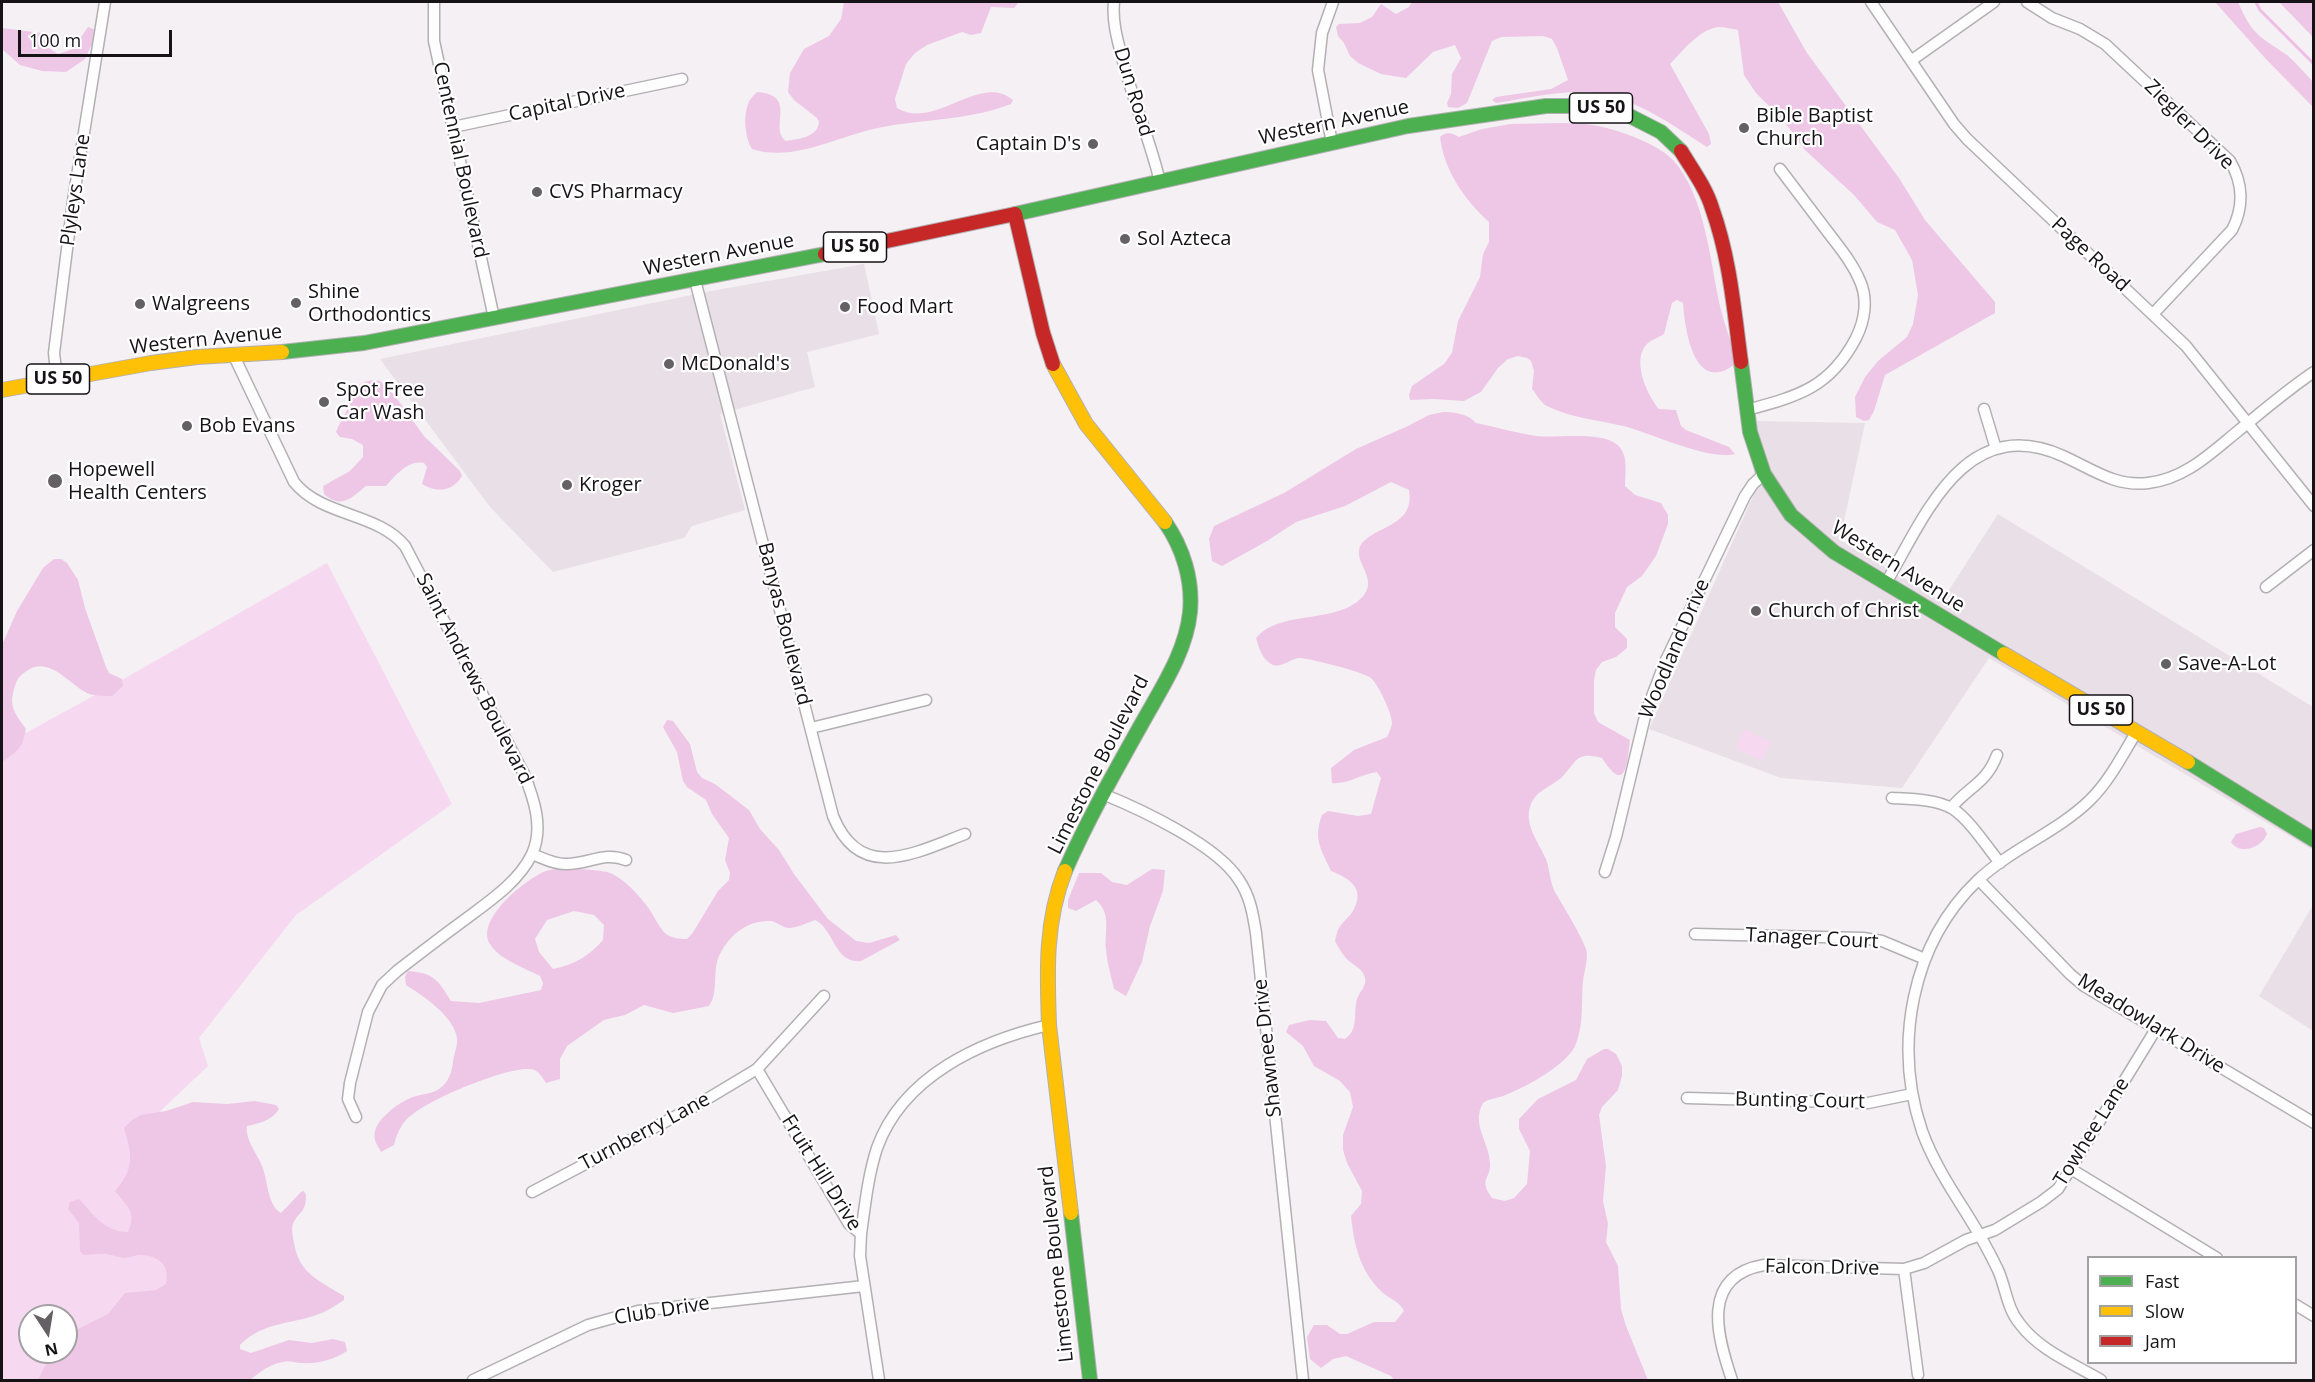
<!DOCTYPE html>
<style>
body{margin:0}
#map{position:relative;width:2315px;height:1382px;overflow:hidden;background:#f4f0f3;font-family:"Open Sans",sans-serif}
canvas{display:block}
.frame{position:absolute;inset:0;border:3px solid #161316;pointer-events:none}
.legend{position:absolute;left:2087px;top:1256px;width:210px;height:108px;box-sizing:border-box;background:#fff;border:2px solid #a2a1a2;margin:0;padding:8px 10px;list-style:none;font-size:18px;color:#161316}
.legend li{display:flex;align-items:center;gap:12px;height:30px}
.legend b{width:30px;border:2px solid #a2a1a2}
.north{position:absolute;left:18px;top:1304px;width:60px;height:60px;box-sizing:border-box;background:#fff;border:2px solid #a2a1a2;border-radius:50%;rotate:168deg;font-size:16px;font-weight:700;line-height:24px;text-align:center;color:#161316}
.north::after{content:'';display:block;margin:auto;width:21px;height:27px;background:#646063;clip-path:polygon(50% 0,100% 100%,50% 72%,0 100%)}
.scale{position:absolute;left:18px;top:30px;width:154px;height:27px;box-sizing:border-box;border:3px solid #161316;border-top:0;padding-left:8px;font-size:18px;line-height:21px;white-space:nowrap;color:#161316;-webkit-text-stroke:4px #fff;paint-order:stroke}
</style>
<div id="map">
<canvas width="2315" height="1382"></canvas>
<div class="frame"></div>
<ul class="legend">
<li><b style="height:8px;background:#4caf50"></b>Fast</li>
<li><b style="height:8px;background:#ffc107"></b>Slow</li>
<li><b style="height:8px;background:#c62828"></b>Jam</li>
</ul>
<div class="north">N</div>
<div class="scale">100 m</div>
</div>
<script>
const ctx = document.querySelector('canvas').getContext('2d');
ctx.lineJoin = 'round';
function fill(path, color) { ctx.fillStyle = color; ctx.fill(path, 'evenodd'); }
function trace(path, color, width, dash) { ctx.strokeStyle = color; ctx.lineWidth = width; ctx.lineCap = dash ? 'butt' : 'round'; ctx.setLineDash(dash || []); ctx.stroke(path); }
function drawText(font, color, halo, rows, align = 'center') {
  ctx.font = font + ' "Open Sans",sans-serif'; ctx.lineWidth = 4.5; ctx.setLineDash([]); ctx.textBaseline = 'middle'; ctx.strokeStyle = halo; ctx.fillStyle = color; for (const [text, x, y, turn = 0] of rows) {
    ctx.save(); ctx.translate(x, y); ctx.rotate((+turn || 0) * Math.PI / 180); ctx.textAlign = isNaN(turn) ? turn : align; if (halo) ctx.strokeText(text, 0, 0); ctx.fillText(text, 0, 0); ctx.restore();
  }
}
const built = new Path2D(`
 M864,264L879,334L807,352L815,387L720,414L745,510L692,526L684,538L553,572L490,507L380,359L711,291Z
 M1753,421L1865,423L1840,540L1942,601L1998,514L2313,707V850L1989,658L1902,788L1781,778L1649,729L1754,494Z
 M2313,905L2314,1031H2313L2259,996Z`);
const green = new Path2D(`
 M327,563L452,804L296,915L199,1038L208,1066L134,1136L189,1293L89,1380H2V746L106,689ZM30,1316H66V1352H30Z
 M1744,729L1771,742L1762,761L1735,748Z`);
const forest = new Path2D(`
 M844,2H1019L1014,8L991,7L981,33L971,35L962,32L927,45L915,53L906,64L895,99L897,108C936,131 979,72 1013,100L1011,104C970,120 926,119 883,127C841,134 796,163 752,149C745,138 743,117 748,104C749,100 754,95 757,92C799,95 768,128 786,141C799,139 818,137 819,122L817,118L794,100L788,92L790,73L804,49L829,36L841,19Z
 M1412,2H1778L1807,53L1899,178L1925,220L1995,302V313L1885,375L1874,411L1869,420L1864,421L1856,417L1855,397L1865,377L1878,361L1907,337L1913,324L1918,295L1912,260L1895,230L1877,222L1854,195L1805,150L1784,121L1756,93L1744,75L1738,30C1732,29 1725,27 1719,27C1699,29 1683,51 1670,64L1709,134L1711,144L1707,147C1667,122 1627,91 1578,92C1551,92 1523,99 1496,103L1492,100L1496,97L1551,89L1568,80L1557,48L1552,39L1543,36L1501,37L1492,41L1467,103L1458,108L1448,107L1447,103L1451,94L1452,74L1461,58L1455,45L1433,52L1406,78L1381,74L1358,63L1350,56L1344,43L1338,36L1336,27L1339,24L1360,23L1372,17L1381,4L1396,14L1409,7Z
 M2215,2H2238C2252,35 2259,36 2287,55C2296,63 2305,73 2313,82V107L2265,58Z
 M2279,2H2313V39L2311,35Z
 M88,27L98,31L85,59L66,72L42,71L20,65L2,49V28L41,33L47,47L58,54L73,49Z
 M1511,124C1536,124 1560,122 1585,124C1609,126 1656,142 1673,160C1706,196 1710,264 1721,310C1725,326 1731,342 1736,358L1734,365C1694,394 1685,331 1683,303L1677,300L1672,303L1664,334C1659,337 1651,340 1647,344C1631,360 1647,395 1659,409L1676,410L1681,426L1686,430L1729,447L1735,454C1708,461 1652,433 1623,426C1599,420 1570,418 1547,406C1541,403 1537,395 1532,389L1534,371L1531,361L1527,358L1518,356L1508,359L1498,368L1481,392L1464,401L1434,399L1410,400L1409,395L1412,386L1444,364L1452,353L1458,321L1480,277L1483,254L1489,242V222C1465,200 1444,171 1440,137C1446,131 1452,133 1459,137L1482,129Z
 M373,380L380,381L395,396L424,436L460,471L462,476C452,492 437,493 422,484L427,467L424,463C408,460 396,475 386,486H366C352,497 342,510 324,494L323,486L350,471L363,457V445L352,439L340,437L336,432C339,424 343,418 347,410C354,394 350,384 373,380Z
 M1443,412C1454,412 1469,414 1476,423C1496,427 1516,433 1536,436C1556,439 1608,429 1621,449C1628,459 1625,474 1625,486L1635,495L1661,503L1668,515V524L1656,556L1642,576L1627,587L1615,613V627L1627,639V648L1616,657L1602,662L1596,670L1594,680V713L1598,722L1630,740C1627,764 1626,795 1602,758C1575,751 1577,762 1562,777C1552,786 1536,791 1531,804C1523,824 1538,841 1546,859C1550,870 1550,884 1556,894C1564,907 1581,935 1586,949C1589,960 1584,970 1583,981C1581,1002 1584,1022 1576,1044C1569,1063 1528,1086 1508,1094C1500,1098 1490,1098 1483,1103C1471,1124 1489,1142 1490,1163C1491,1180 1478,1178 1492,1198L1505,1201L1514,1198L1527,1184L1530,1151L1519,1129V1119L1538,1099L1576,1080L1587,1059L1604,1049H1608L1616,1054L1622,1066V1076L1618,1090L1602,1107L1599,1115L1606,1166L1603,1201L1608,1224L1606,1242L1618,1266L1621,1309L1626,1326L1648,1380H1394L1391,1376L1346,1356L1333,1359L1321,1368L1310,1359L1307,1337L1314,1325H1327L1340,1334H1347L1374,1322H1395L1404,1311C1399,1301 1390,1299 1383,1293C1360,1272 1354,1245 1351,1216L1361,1204L1362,1191L1347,1163L1343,1150V1135L1353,1107L1350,1092L1340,1081L1314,1066L1303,1046L1286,1032L1289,1025L1310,1020L1326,1021L1338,1038L1345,1039C1359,1030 1353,1014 1357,999C1359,992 1367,986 1365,978C1363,969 1355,966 1349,961C1343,956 1339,948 1335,941C1336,937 1337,931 1339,928C1343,921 1351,916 1354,909C1365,888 1349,878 1331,871C1321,849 1313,839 1322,815L1328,811L1358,816L1371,814L1381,778L1377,772C1362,774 1346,785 1332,783L1331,768L1354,750L1387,737C1389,733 1391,728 1392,724C1393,715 1378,684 1371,678C1364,672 1308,658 1299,658C1290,659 1281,668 1273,665C1262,660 1259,648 1256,638C1278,611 1329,623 1357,602C1387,579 1345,560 1364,541C1381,525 1415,524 1409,490L1391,482L1345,506L1296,522L1267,541L1222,566L1212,561L1209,539L1214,526L1284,493L1356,449L1408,426L1429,415Z
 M54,559H61L67,563L78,580L85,608L106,667L109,673L122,679L123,686L112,696C105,696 96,696 89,694C70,686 51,656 28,670C22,674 18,677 16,683C8,705 13,711 26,729C22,749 18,751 2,762V645L17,611L43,568Z
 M667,720L673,721L690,744L697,772L702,778L715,784L749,810L760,829L779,850L794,874L828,919L856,941L869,943L896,935L900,940L861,961C834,964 835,930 815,920C807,923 797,928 788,928C782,927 777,922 771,921C747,920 729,935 719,956C712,972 719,992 709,1006L673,1013L644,1005L625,1015L604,1020L567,1046L560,1059V1079L546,1083C542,1077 538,1069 529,1069C504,1068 433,1098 413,1114C402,1121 397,1133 394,1145L381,1152C379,1148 376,1144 375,1140C370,1122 399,1102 413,1097C421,1094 432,1094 439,1089C449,1082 452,1072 453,1061C454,1054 458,1045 457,1038C454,1016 423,996 406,985L405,977L408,971C434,973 438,980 451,1001L479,1003L541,990L543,983L540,976C525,968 500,960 490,944C475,920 525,879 546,871C558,867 598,869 610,873C623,878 639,895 647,906C654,915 658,926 665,933C670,938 680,939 687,939L692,934L718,891L729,880L730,873L725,860L729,838L712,814L706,800L687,787L683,781L677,752L663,727ZM574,911L594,915L604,925L603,940C589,956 574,965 553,969L539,952L535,939L547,920Z
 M2260,827L2264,828L2267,834C2262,847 2241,856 2231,842L2236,834Z
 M1152,869L1165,870L1163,891L1150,926L1142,962L1126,996L1114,989C1111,976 1107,963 1106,950C1104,932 1112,914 1096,900L1076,911L1068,908V900L1079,873H1101L1112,882L1127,885Z
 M255,1101L276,1105L279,1109C272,1121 259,1123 247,1126C245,1140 257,1153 262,1166C268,1180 267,1205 281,1213L301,1192L304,1191L306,1195C306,1214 299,1210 293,1224C291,1230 293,1237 294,1243C299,1274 320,1281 344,1296V1300C336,1305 328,1311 319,1314C290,1325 264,1321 240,1345V1349L251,1353L289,1340L312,1343L333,1339L345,1342L347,1351C334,1360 317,1364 301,1363C295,1363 289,1360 283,1362C270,1364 260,1372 250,1380H38L47,1362L56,1352H66V1341L76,1330L108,1314L125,1293L156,1290L166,1284C170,1265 159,1255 139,1255C135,1255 130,1258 125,1258C119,1258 113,1255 107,1254C99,1253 90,1255 83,1255L80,1251L79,1223L68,1209L70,1202L79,1199C94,1215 105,1232 128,1232C137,1212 127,1206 115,1191C135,1168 132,1155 124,1128L132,1120L141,1115L166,1111L193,1102L227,1104Z`);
const stream = new Path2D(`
 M2256,2L2260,10L2314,64`);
const street = new Path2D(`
 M434,2V41L494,318
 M1114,2C1112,20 1117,39 1122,57C1132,99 1150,139 1160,182
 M1871,2L1954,124L1967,139L2186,346L2314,506
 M2027,2L2052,18L2080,29L2105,44L2230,161C2243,183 2244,207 2232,230L2153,314
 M1912,60L1994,2
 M453,127L682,79
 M1332,143L1318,70L1322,33L1333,2
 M695,280L833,816C860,883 915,853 965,834
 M233,354L294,482C322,517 377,512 405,546L524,774C534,799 544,828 532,854C518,883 488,902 463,921C441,937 419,954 397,971L382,985L368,1012L350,1083L348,1099L356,1117
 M57,379L54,353L73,201L105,2
 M1984,409L1996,449
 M1747,410C1798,396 1830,388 1856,338C1865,320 1868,299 1860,281C1852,262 1839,247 1827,231C1812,211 1796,190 1780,169
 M1886,583C1925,516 1965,412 2063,456C2092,469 2115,487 2148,483C2185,479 2211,453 2238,431C2263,411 2287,390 2314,372
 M2266,587L2314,550
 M811,728L926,700
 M1103,794C1142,810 1217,845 1239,880C1250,896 1253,914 1256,933L1303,1380
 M1892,798C1911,799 1936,799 1953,809C1970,820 1987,847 2000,863
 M1951,808C1969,786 1986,784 1997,755
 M532,854C543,858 553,864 565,864C587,865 604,851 626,860
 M1605,872L1616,837L1646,712L1665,662L1745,496L1753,484L1764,474
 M1979,880L2070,974L2084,986L2314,1123
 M1695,934L1863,938L1882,941L1925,959
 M824,996L757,1069L849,1224L861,1234L860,1256L879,1380
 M1687,1098L1868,1103L1912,1094
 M2071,1169L2217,1258
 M532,1192L697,1105L757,1069
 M861,1234C865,1205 868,1176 877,1148C903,1076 980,1041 1049,1025
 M1904,1269L1918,1375
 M2296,1305L2314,1316
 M473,1380L588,1325L638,1311L864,1286
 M1732,1380C1717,1336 1700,1276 1764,1265L1904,1269L1924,1263L1966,1240L1995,1230L2041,1202L2058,1189L2156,1029
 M2101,1380C2074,1364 2039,1350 2020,1324C2007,1309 2006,1288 1998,1270C1988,1249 1977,1230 1965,1211C1949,1186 1932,1159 1922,1131C1893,1045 1911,944 1978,880C2010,850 2058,831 2089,801C2109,782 2123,754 2137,731`);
const fast = new Path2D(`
 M1015,214L1408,126L1546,106H1574L1620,111L1661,132L1681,151
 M282,352L364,343L825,254
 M1741,362L1750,432L1764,474L1791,515L1834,552L2004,654
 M2188,762L2314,840
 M1065,871C1087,821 1114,773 1141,725C1160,690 1186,653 1190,612C1193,580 1183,548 1165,522
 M1071,1213L1090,1380`);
const slow = new Path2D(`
 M1053,364L1086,424L1165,522
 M2,390L151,363L197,357L282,352
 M2004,654L2188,762
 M1065,871C1045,922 1047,971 1049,1025L1071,1213`);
const jam = new Path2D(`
 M1681,151C1692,169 1706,188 1712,208C1730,258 1734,310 1741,362
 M1015,214L1043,333L1053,364
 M825,254L1015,214`);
const markers = [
 [1744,128,6,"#646063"],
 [1093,144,6,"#646063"],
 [537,192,6,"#646063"],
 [1125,239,6,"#646063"],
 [296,303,6,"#646063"],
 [140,304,6,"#646063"],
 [845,307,6,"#646063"],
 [669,364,6,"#646063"],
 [324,402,6,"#646063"],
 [187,426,6,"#646063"],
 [55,481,8,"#646063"],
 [567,485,6,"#646063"],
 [1756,611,6,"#646063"],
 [2166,664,6,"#646063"]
];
const shields = [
 [1601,108,63],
 [855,247,63],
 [58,379,63],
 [2101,710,63]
];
const shieldNames = [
 ["US 50",1601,108],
 ["US 50",855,247],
 ["US 50",58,379],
 ["US 50",2101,710]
];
const streetNames = [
 ["Dun Road",1133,92,73],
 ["Capital Drive",567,103,-12],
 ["Western Avenue",1334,123,-12],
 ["Ziegler Drive",2189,125,45],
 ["Centennial Boulevard",460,160,78],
 ["Plyleys Lane",76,190,-82],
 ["Western Avenue",719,255,-11],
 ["Page Road",2090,255,43],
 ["Western Avenue",206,340,-6],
 ["Western Avenue",1898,567,32],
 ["Banyas Boulevard",784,624,76],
 ["Woodland Drive",1675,649,-67],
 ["Saint Andrews Boulevard",474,679,63],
 ["Limestone Boulevard",1099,765,-63],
 ["Tanager Court",1812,939,3],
 ["Meadowlark Drive",2151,1024,32],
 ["Shawnee Drive",1268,1048,-96],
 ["Bunting Court",1800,1101,1],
 ["Turnberry Lane",645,1132,-28],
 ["Towhee Lane",2092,1132,-58],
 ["Fruit Hill Drive",821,1173,58],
 ["Limestone Boulevard",1057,1264,-96],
 ["Falcon Drive",1822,1268,1],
 ["Club Drive",662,1311,-9]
];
const poiNames = [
 ["Bible Baptist",1756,116],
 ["Church",1756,139],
 ["Captain D's",1081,144,"right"],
 ["CVS Pharmacy",549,192],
 ["Sol Azteca",1137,239],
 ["Shine",308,292],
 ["Orthodontics",308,315],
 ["Walgreens",152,304],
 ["Food Mart",857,307],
 ["McDonald's",681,364],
 ["Spot Free",336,390],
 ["Car Wash",336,413],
 ["Bob Evans",199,426],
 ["Hopewell",68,470],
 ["Health Centers",68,493],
 ["Kroger",579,485],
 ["Church of Christ",1768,611],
 ["Save-A-Lot",2178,664]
];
fill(built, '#e9dfe6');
fill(green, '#f7d8f1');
fill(forest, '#eec7e7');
trace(stream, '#eebee5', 3);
trace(street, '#b3b0b3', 13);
trace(fast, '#b3b0b3', 16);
trace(slow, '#b3b0b3', 16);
trace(jam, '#b3b0b3', 16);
trace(street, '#fdfdfd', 10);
trace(fast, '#4caf50', 14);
trace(slow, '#ffc107', 14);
trace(jam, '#c62828', 14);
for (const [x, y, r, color] of markers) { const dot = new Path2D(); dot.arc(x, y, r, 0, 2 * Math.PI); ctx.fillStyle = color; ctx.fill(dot); trace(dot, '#fff', 2); }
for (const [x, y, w] of shields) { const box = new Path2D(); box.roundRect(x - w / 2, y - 15, w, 30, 4.5); ctx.fillStyle = '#fff'; ctx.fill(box); trace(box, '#161316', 1.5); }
drawText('bold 18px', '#161316', null, shieldNames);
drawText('20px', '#161316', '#fff', streetNames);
drawText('20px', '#161316', '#fff', poiNames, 'left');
</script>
